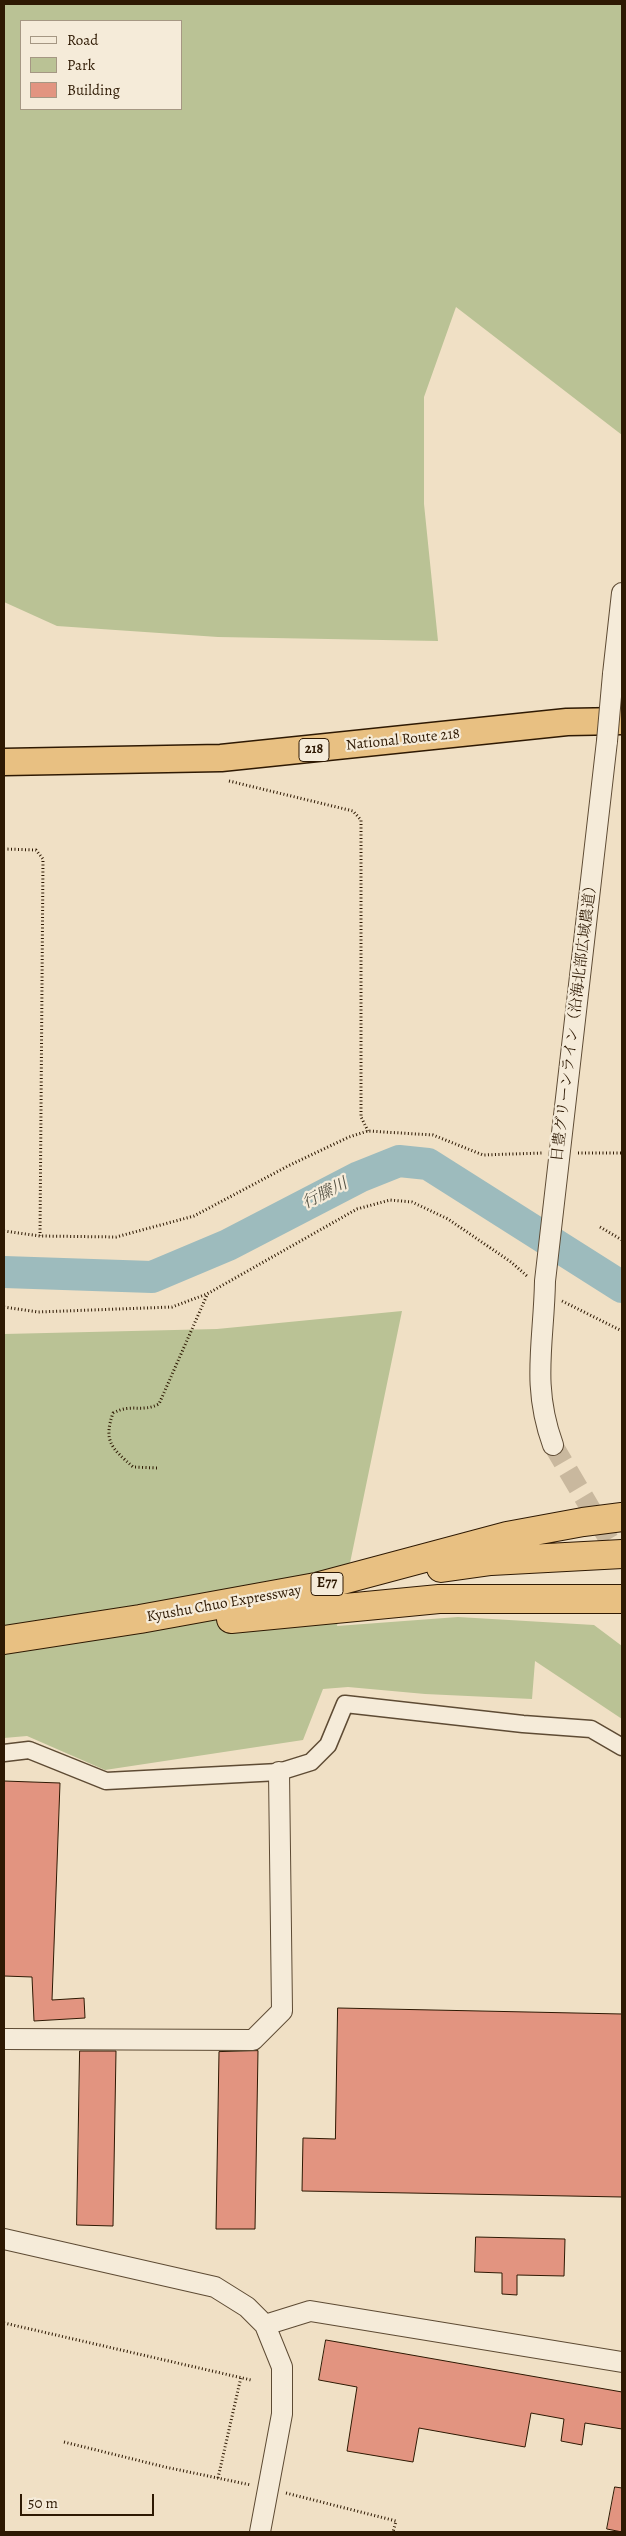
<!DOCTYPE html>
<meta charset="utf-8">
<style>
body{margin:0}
#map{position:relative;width:626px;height:2536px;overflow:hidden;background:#f0e0c5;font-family:Alegreya,serif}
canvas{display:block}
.frame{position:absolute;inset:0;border:5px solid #2e1903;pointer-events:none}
.legend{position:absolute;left:20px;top:20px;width:162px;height:90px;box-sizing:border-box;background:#f5ebd9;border:1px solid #a59783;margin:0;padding:6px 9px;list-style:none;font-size:15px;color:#2e1903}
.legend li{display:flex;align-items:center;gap:10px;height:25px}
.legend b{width:25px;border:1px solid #a59783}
.scale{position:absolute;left:20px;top:2494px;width:134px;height:22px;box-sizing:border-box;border:2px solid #2e1903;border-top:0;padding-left:6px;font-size:15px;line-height:18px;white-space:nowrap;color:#2e1903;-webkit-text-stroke:4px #f5ebd9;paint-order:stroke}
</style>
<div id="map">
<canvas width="626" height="2536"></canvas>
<div class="frame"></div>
<ul class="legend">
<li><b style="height:6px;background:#f5ebd9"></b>Road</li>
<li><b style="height:14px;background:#bac295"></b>Park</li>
<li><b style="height:14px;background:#e29480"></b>Building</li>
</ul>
<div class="scale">50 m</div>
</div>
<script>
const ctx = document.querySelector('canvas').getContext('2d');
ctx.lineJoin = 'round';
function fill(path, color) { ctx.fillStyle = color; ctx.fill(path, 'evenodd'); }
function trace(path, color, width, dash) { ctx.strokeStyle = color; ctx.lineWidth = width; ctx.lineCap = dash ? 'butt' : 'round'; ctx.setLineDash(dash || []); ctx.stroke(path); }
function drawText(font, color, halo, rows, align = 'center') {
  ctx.font = font + ' Alegreya,"Noto Serif JP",serif'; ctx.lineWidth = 4.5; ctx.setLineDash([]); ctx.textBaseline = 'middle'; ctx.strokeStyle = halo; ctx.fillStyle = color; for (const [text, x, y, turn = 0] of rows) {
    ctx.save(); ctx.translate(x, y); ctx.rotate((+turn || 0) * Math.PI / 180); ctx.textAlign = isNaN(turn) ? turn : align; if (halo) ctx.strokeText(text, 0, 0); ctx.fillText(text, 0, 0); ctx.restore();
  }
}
const green = new Path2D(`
 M4,4H622V435L456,307L424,397V504L438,641L218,637L57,626L4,602ZM21,21H181V109H21Z
 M402,1311L337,1626L458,1617L594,1625L622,1646V1719L535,1661L532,1699L425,1694L348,1687L323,1689L303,1740L105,1770L27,1736L4,1738V1334L217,1329Z`);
const river = new Path2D(`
 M4,1272L152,1277L228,1245L359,1177L399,1161L428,1164L622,1287`);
const building = new Path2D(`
 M4,1781L60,1783L52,2000L84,1998L85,2018L34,2021L32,1977L4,1976Z
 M338,2008L622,2014V2197L302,2191L303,2138L335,2139Z
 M80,2051H116L113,2226L77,2225Z
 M258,2051L255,2229H216L219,2052Z
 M476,2237L565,2239L564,2276L517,2275V2295L502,2294V2273L475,2272Z
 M326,2340L622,2392V2429L585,2423L582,2445L561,2441L564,2419L531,2413L525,2447L419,2428L413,2462L347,2451L357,2387L319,2380Z
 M615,2487L622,2488V2532L607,2529Z`);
const tertiaryTunnel = new Path2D(`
 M553,1445L622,1562`);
const path = new Path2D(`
 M229,781L353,811L361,820V1117L368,1131
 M4,849L36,850L43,859L40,1236
 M578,1153H622
 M600,1227L622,1240
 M4,1231L40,1236L116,1237L194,1216L288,1166L349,1137L368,1131L433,1135L483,1155L542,1153
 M562,1301L622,1331
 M4,1307L38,1312L172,1307L207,1294L357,1209L390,1200L412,1202L448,1219L511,1262L527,1276
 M157,1468L133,1467C112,1448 103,1442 113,1413C132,1403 141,1413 159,1404L207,1295
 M4,2323L251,2380
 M64,2442L165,2467L251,2485
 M218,2478L241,2377
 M286,2493L396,2521L393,2532`);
const minor = new Path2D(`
 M4,1753L29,1750L106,1781L279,1772L311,1762L328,1745L345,1704L523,1724L591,1729L622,1747`);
const tertiary = new Path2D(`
 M613,674L622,593
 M553,1445C531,1385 544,1342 545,1281L607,741
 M4,2039L253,2040L282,2011L279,1772
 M4,2239L215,2287L247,2307L265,2325L282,2367V2414L260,2532
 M265,2325L310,2311L622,2362`);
const trunk = new Path2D(`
 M4,762L221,758L567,722L622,721`);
const motorway = new Path2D(`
 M441,1568L491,1561L622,1554
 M231,1619L439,1599H622
 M4,1640L140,1619L316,1587L507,1536L583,1522L622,1517`);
const tertiaryBridge = new Path2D(`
 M607,741L613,674`);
const shields = [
 [314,750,30],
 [327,1584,32]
];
const shieldNames = [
 ["218",314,750],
 ["E77",327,1584]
];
const streetNames = [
 ["National Route 218",403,740,-6],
 ["日豊グリーンライン（沿海北部広域農道）",575,1020,-83],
 ["Kyushu Chuo Expressway",224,1604,-10]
];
const waterNames = [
 ["行縢川",325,1194,-27]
];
fill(green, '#bac295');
trace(river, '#9dbbbd', 32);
fill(building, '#e29480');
trace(building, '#2e1903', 1);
trace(tertiaryTunnel, '#c9b89e', 20, [20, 10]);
trace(minor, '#5e4b34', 19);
trace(tertiary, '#5e4b34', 22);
trace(trunk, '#2e1903', 29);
trace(motorway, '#2e1903', 30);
trace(path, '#2e1903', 3, [1, 2.5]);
trace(minor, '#f5ebd9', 16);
trace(tertiary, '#f5ebd9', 20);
trace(trunk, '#e8c082', 26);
trace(motorway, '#e8c082', 28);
trace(tertiaryBridge, '#5e4b34', 22, []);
trace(tertiaryBridge, '#f5ebd9', 20);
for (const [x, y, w] of shields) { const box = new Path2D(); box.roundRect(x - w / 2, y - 11.5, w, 23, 4); ctx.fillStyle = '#f5ebd9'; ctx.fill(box); trace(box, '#2e1903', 1); }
drawText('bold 14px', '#2e1903', null, shieldNames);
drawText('15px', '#2e1903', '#f5ebd9', streetNames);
drawText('italic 16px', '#555244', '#f5ebd9', waterNames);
</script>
